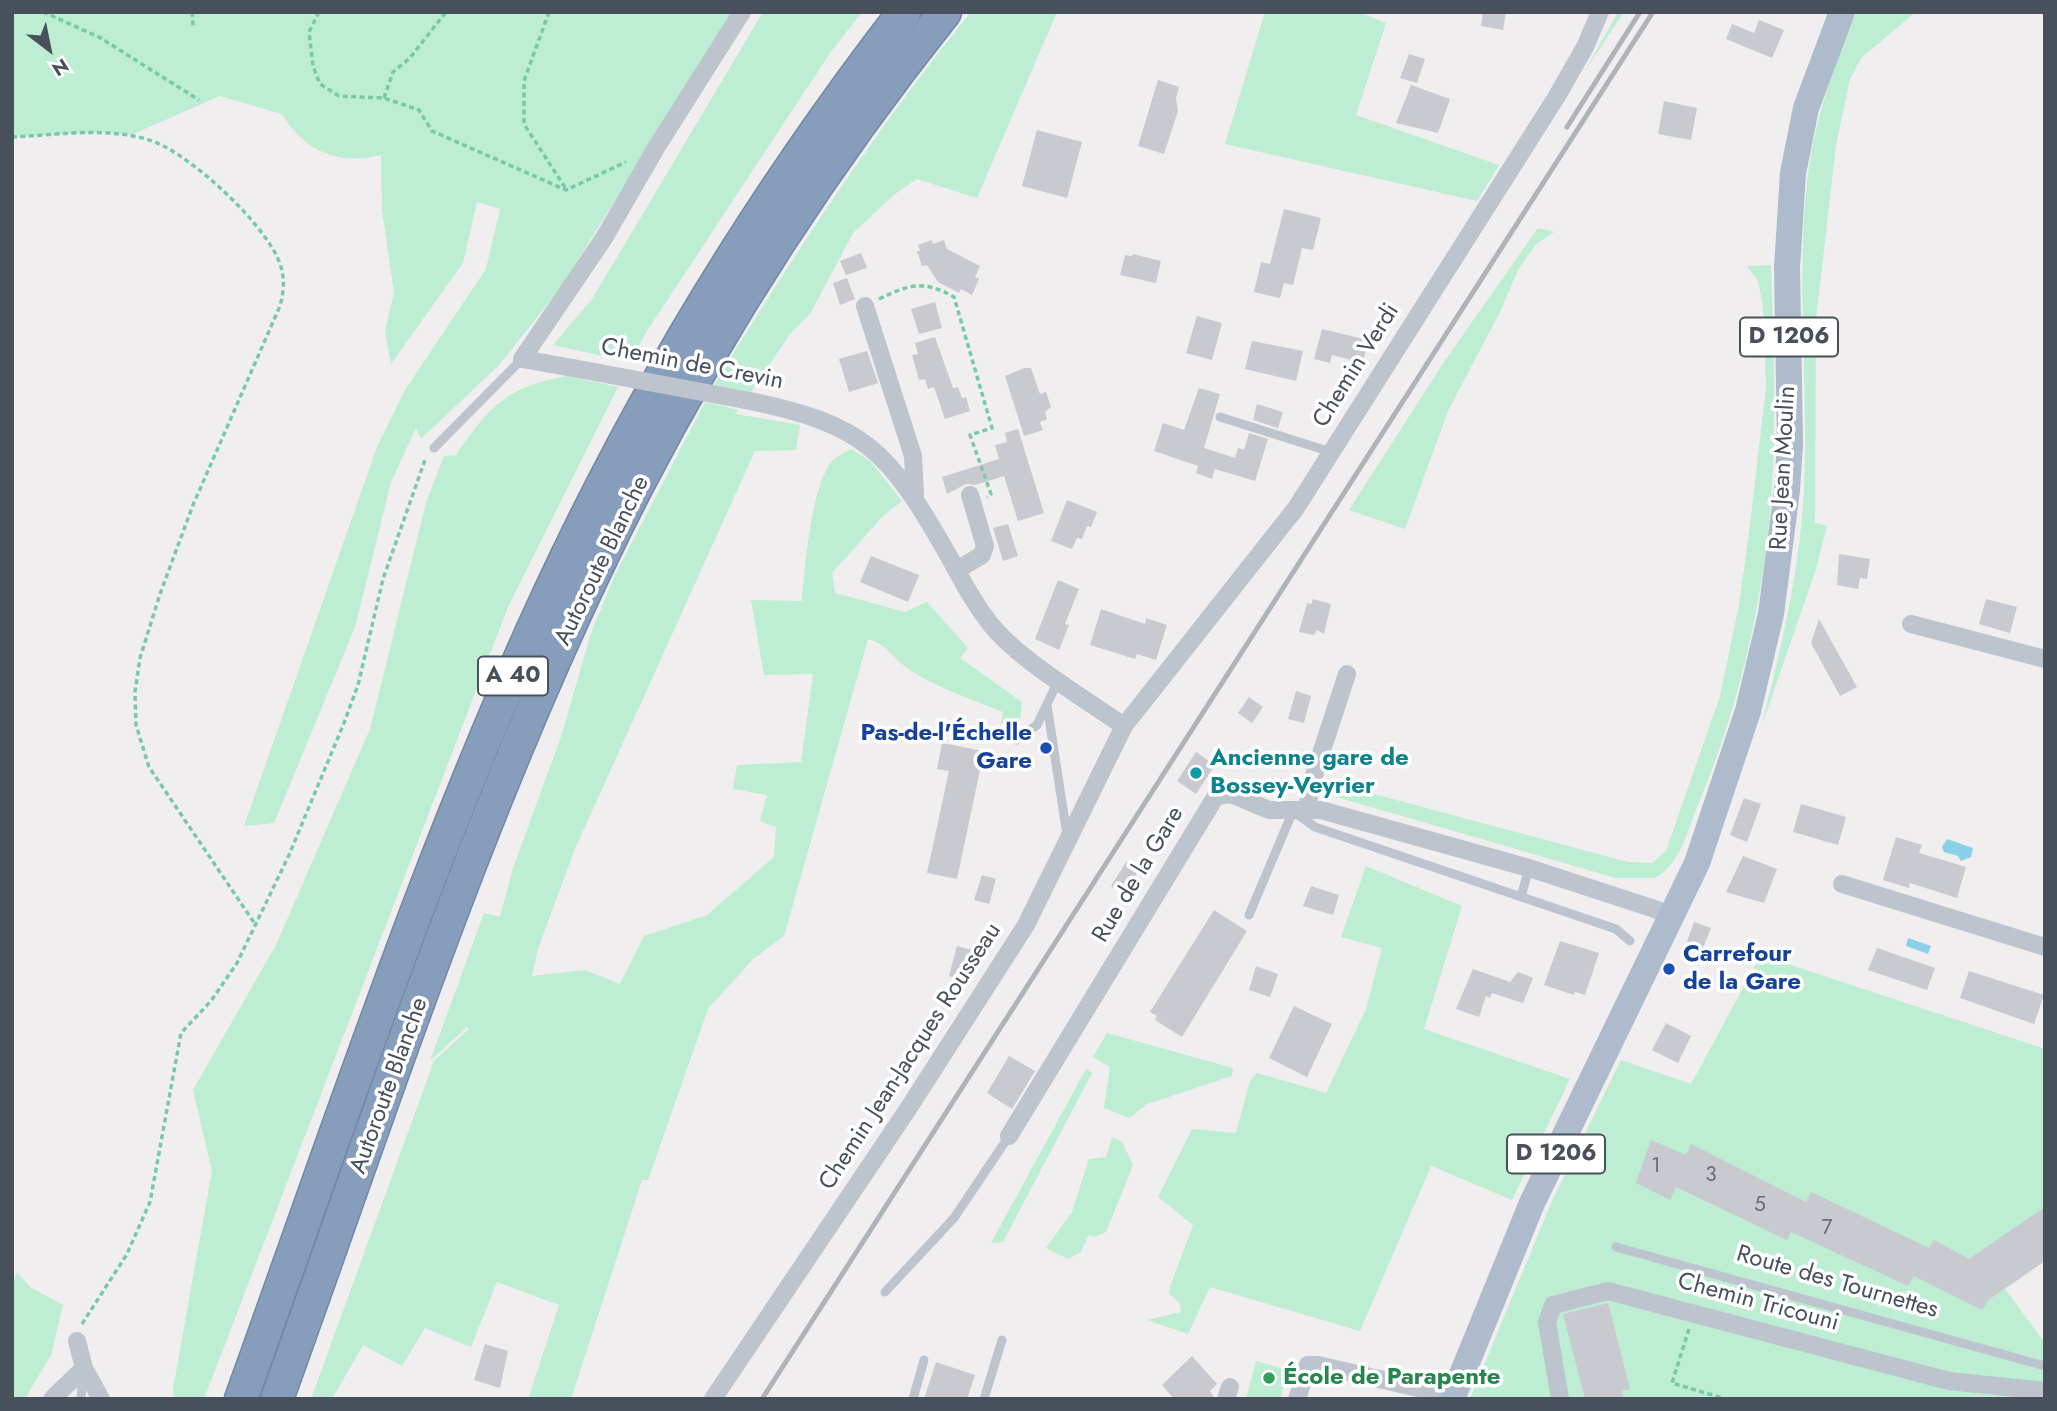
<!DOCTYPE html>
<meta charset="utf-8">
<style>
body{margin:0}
#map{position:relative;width:2057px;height:1411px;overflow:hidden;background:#f0eeee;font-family:Jost,sans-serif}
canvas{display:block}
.frame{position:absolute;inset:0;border:14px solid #47505b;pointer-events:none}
.north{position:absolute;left:14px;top:14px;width:70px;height:70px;-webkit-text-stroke:5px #fff;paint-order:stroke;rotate:148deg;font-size:19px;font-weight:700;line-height:28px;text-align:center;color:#47505b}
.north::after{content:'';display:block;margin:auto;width:24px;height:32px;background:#47505b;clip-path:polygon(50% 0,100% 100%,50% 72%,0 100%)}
</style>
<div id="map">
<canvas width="2057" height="1411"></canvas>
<div class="frame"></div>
<div class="north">N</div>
</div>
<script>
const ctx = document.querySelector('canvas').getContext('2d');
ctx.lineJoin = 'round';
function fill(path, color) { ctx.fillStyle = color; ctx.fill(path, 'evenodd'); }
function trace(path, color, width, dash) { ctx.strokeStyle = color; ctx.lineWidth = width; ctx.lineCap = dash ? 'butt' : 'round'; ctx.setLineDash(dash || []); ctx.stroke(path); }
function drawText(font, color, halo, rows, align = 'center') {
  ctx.font = font + ' Jost,sans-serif'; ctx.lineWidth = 7; ctx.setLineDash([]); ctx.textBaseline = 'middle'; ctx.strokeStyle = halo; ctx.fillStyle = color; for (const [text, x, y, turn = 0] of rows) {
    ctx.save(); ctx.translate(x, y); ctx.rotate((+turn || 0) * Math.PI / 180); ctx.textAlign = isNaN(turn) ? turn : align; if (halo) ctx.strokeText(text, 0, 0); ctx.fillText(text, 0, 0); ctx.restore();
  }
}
const green = new Path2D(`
 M12,12H732L561,287L499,365L421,439L416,428L391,482L355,627L274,823L244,826L377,447L405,390L486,269L500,209L477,202L463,263L391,364L385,331L394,293L382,210L381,155C339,166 304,151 282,114L220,96L131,135L105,132L12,137Z
 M763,12H862L830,53L645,334L631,362L553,345L592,299Z
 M971,12H1057L977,198L917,179L895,194L853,233L810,314L790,334L751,392L714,385C793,256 876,129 971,12Z
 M1265,12H1358L1386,23L1356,115L1499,165L1477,201L1225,144Z
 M1618,12H1624L1585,71Z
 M1857,12H1916L1862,57L1850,79L1836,145L1816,319L1815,523L1827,526L1816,569L1762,725C1781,648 1800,570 1804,491C1809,389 1796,286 1807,184C1813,125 1833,66 1857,12Z
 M1538,228L1554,232L1536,244L1518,270L1501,310L1448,411L1405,529L1349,510L1444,362Z
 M1771,265C1773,332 1776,399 1773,467C1768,580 1743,698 1699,802C1688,829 1681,863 1655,878H1616L1326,794L1329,782L1628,862L1653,863L1666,851L1720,696L1739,605L1750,525L1766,388L1763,307L1758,281L1747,266Z
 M567,376L618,387L508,607L204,1399H174L173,1389L212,1171L193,1090L276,945L370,729L426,503L444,456L456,455C490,406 506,387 567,376Z
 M705,402L738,410L736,414L800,425L796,450L755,451L574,851L538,949L532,976L585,970L620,984L644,936L707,915L774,857L776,827L760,821L767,795L733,789L737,765L801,762L813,674L764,675L751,600L802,601C805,567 811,487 832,461C837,456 846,452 851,449L870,461L902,501L885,514L832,573L835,593L905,612L927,602L968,648L960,658L1022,702L1020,721L1008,726L1001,723L1003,712C974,700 926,684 902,664C888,652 887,645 868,639L784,936L753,959L708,1009L648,1180H642L571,1399H528L559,1305L497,1282L471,1347L425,1328L402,1366L363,1345L332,1399H311L434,1061L469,1029L467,1027L430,1061L484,913L500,917L513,868L561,737L591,633L615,575Z
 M1366,866L1462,906L1424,1029L1570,1079L1512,1200L1431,1166L1360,1331L1210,1287L1188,1334L1147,1320L1181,1312L1180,1303L1169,1294L1170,1287L1193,1225L1158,1197L1192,1129L1236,1133L1250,1081L1257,1073L1326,1093L1366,1009L1382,948L1341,937Z
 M1761,955L2045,1049V1261L2005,1289L2045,1343V1399H1470L1552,1201L1621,1060L1691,1084Z
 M1107,1033L1233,1068L1232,1076L1147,1104L1130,1118L1104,1108L1110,1067L1093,1057Z
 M1086,1069L1092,1073L1003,1242L991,1243Z
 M1112,1137L1122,1142L1133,1165L1106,1232L1095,1237L1089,1235L1081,1252L1068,1259L1046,1248L1072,1212L1089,1159L1106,1157Z
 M17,1272L30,1287L63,1305L51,1355L25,1399H12V1288Z
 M1256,1361L1288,1370L1280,1399H1246Z`);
const water = new Path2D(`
 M1947,839L1973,848L1971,857L1961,861L1958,856L1944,852L1942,847Z
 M1908,938L1931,946L1928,954L1906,946Z`);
const building = new Path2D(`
 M1483,12H1506L1503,30L1481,26Z
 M1759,20L1784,30L1772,58L1726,39L1732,24L1754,33Z
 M1409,54L1425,59L1417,83L1400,78Z
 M1158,80L1179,87L1176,98L1178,111L1164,154L1138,146Z
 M1411,85L1450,99L1438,133L1396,123Z
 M1664,101L1697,108L1691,140L1658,134Z
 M1037,130L1082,142L1067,198L1022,186Z
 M1284,209L1321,218L1313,250L1302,248L1293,285L1284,283L1280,298L1254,292L1261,262L1270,264Z
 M932,240L933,244L944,240L947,249L980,266L975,277L979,279L972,295L961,289L959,293L938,282L927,265L922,266L917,251H920L918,245Z
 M861,253L867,268L846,275L840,261Z
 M1133,254L1161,261L1156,283L1120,275L1125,255L1132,256Z
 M847,278L855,299L840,305L833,283Z
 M935,302L942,328L919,334L911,309Z
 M1197,316L1222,323L1212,360L1186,353Z
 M1322,329L1368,340L1363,363L1332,355L1330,363L1314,359Z
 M935,337L953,388L958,387L962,398L966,397L970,411L945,419L934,387L928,389L925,379L919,380L912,355L918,354L915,343Z
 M1252,341L1303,351L1296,381L1245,369Z
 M867,351L878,383L849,392L839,359Z
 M1024,368H1031L1040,394L1046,392L1051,407L1045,412L1047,419L1040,422L1043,430L1024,436L1005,376Z
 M1199,388L1220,394L1204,448L1235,458L1238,448L1244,450L1249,433L1268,439L1255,481L1215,469L1212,479L1196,473L1198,466L1154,451L1163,423L1184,430Z
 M1257,404L1283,412L1278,428L1253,420Z
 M1018,429L1044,513L1018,521L1004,476L975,485L966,484L947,494L942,477L999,459L995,445L1007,442L1005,433Z
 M1067,500L1097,512L1091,527L1087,526L1082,539L1077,538L1072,549L1051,541Z
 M1008,524L1018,556L1003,561L993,528Z
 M1839,554L1870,559L1867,579L1860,578L1858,589L1837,585Z
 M871,556L919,575L908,602L860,582Z
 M1058,580L1079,589L1065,624L1069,625L1059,650L1035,639Z
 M1313,599L1331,604L1324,634L1317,630L1314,635L1299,632L1307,603L1311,604Z
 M1986,599L2017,607L2010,633L1979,624Z
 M1101,609L1145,624L1146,618L1167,625L1156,660L1137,654L1135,659L1090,645Z
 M1819,619L1857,687L1840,696L1811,643Z
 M1296,691L1311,696L1304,723L1288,719Z
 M1249,697L1263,707L1252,723L1238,713Z
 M942,743L984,751L957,879L927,873L949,771L937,769Z
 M1196,752L1215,765L1196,794L1177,781Z
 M1744,798L1761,804L1747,842L1730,835Z
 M1801,804L1846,817L1838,845L1793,832Z
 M1896,837L1922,845L1919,853L1966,867L1957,898L1910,883L1909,888L1883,880Z
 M1743,856L1777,869L1764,903L1726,892Z
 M1126,862L1139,870L1124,894L1111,886Z
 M982,875L996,879L989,904L974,900Z
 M1311,886L1339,895L1333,915L1303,906Z
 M1214,910L1247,931L1182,1037L1155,1020L1157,1016L1150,1012Z
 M1694,922L1711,928L1701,953L1685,947Z
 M1560,941L1599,953L1585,995L1575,992L1574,995L1544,985Z
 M957,946L972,950L963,980L949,976Z
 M1877,948L1935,968L1927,990L1868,970Z
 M1256,966L1278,974L1270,997L1249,990Z
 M1473,969L1510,982L1518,972L1533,978L1523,1003L1492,993L1490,998L1486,996L1479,1017L1456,1009Z
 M1969,971L2044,995L2034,1024L1960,998Z
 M1294,1006L1332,1024L1307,1077L1269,1058Z
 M1666,1023L1691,1036L1678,1063L1652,1050Z
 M1009,1056L1035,1071L1012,1109L987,1093Z
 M1651,1140L1686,1155L1691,1144L1806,1202L1811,1192L1929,1248L1934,1240L1969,1259L2045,1207V1261L1988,1300L1982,1310L1914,1276L1908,1286L1791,1232L1787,1240L1676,1187L1670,1200L1636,1183Z
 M1608,1303L1630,1389L1622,1391L1624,1399H1585L1563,1314Z
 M485,1344L508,1351L500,1388L474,1380Z
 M1192,1356L1217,1384L1210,1391L1215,1399H1174L1162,1385Z
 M936,1362L975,1375L967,1399H924Z`);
const path = new Path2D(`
 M43,12L99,37L199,100
 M192,12L193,26
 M319,12L309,32L313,66L320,84L339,96L384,98L419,110L432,131L566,190L626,162
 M549,12L524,81V124L566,189
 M384,98L393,72L409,59L446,12
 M12,137C56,135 103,127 146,139C186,149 267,225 280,264C285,278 284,292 280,306L193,505L160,594L140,658L135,692L136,725L149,767L255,924
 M879,299C910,284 924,280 954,297L992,428L970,435L991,494L987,497
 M82,1324L127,1254L150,1202L181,1033L211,1001L237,963L289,855L344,723L358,685L383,579L426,457
 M1689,1329L1672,1383L1726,1399`);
const lane = new Path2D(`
 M1220,417L1331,452
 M434,448L522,359
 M1047,705L1067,835
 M1016,740L1037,725L1058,681
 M1521,897L1529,868
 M1249,915L1293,811L1315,827L1616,929L1630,941
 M1616,1247L2045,1366
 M885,1292L954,1218L1009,1136
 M81,1399L83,1373
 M913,1399L924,1360
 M984,1399L1002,1340`);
const street = new Path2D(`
 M865,306L913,456L915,495
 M573,368L522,359L604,238L656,148L742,12
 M745,400C865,424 888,450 947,553C961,578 974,604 992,626C1021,661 1085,699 1124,726
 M957,570L982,555L985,546L970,495
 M1911,624L2045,659
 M1307,809L1312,781L1347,674
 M1842,884L2045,947
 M1009,1136L1216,796L1231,794L1269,810H1321L1529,868L1673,915
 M77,1341L84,1368L101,1399
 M52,1399L84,1368
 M713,1399L908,1109L1026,925L1124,726L1296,508L1557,96L1585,47L1600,12
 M1226,1399L1230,1387
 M1297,1399L1308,1365H1318L1453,1396
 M1560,1399L1547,1322L1553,1305L1608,1291L1949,1381L2045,1391`);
const primary = new Path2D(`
 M1452,1399L1532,1203L1697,863L1748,711L1771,614L1787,490L1790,444L1787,268L1793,173L1806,108L1842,12`);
const highway = new Path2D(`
 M241,1399C338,1131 429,852 549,594C645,387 764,193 904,12
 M277,1399C387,1094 488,777 636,488C723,320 827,160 945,12`);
const rail = new Path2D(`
 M1567,127L1640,12
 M762,1399L1653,12`);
const streetBridge = new Path2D(`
 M573,368L745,400`);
const markers = [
 [1046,748,7,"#1a4fb4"],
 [1196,773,7,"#0f9aa8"],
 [1669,969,7,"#1a4fb4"],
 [1269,1378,7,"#2e9e5b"]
];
const numberNames = [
 ["1",1656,1167],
 ["3",1711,1176],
 ["5",1760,1206],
 ["7",1827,1229]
];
const shields = [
 [1789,337,98],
 [513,676,70],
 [1556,1154,98]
];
const shieldNames = [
 ["D 1206",1789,337],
 ["A 40",513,676],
 ["D 1206",1556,1154]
];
const streetNames = [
 ["Chemin de Crevin",692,365,11],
 ["Chemin Verdi",1357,366,-58],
 ["Rue Jean Moulin",1784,468,-87],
 ["Autoroute Blanche",603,561,-64],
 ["Rue de la Gare",1139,875,-59],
 ["Chemin Jean-Jacques Rousseau",911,1057,-57],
 ["Autoroute Blanche",390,1086,-70],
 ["Route des Tournettes",1837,1283,16],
 ["Chemin Tricouni",1758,1303,15]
];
const transitNames = [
 ["Pas-de-l'Échelle",1032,734],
 ["Gare",1032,762],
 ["Carrefour",1683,955,"left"],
 ["de la Gare",1683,983,"left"]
];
const cultureNames = [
 ["Ancienne gare de",1210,759],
 ["Bossey-Veyrier",1210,787]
];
const leisureNames = [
 ["École de Parapente",1283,1378]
];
fill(green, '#bdedd2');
fill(water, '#8bd0e9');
fill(building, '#c8cad0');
trace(highway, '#7288a7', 35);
trace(path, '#76caa6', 3.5, [5, 3.5]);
trace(lane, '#bdc4cd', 9);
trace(street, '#bdc4cd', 18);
trace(primary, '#aebbcc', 26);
trace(highway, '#879dbc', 32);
trace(rail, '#b0b3b8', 5);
trace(streetBridge, '#bdc4cd', 18);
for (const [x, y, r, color] of markers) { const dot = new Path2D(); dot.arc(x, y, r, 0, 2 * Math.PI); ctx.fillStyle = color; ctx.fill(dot); trace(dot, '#fff', 2.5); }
drawText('21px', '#676e78', null, numberNames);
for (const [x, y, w] of shields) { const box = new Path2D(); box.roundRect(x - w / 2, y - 19.5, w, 39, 5); ctx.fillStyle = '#fff'; ctx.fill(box); trace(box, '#47505b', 2); }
drawText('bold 23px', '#47505b', null, shieldNames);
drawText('24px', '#47505b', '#fff', streetNames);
drawText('bold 24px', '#164399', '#fff', transitNames, 'right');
drawText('bold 24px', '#0d838f', '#fff', cultureNames, 'left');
drawText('bold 24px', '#27864d', '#fff', leisureNames, 'left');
</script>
